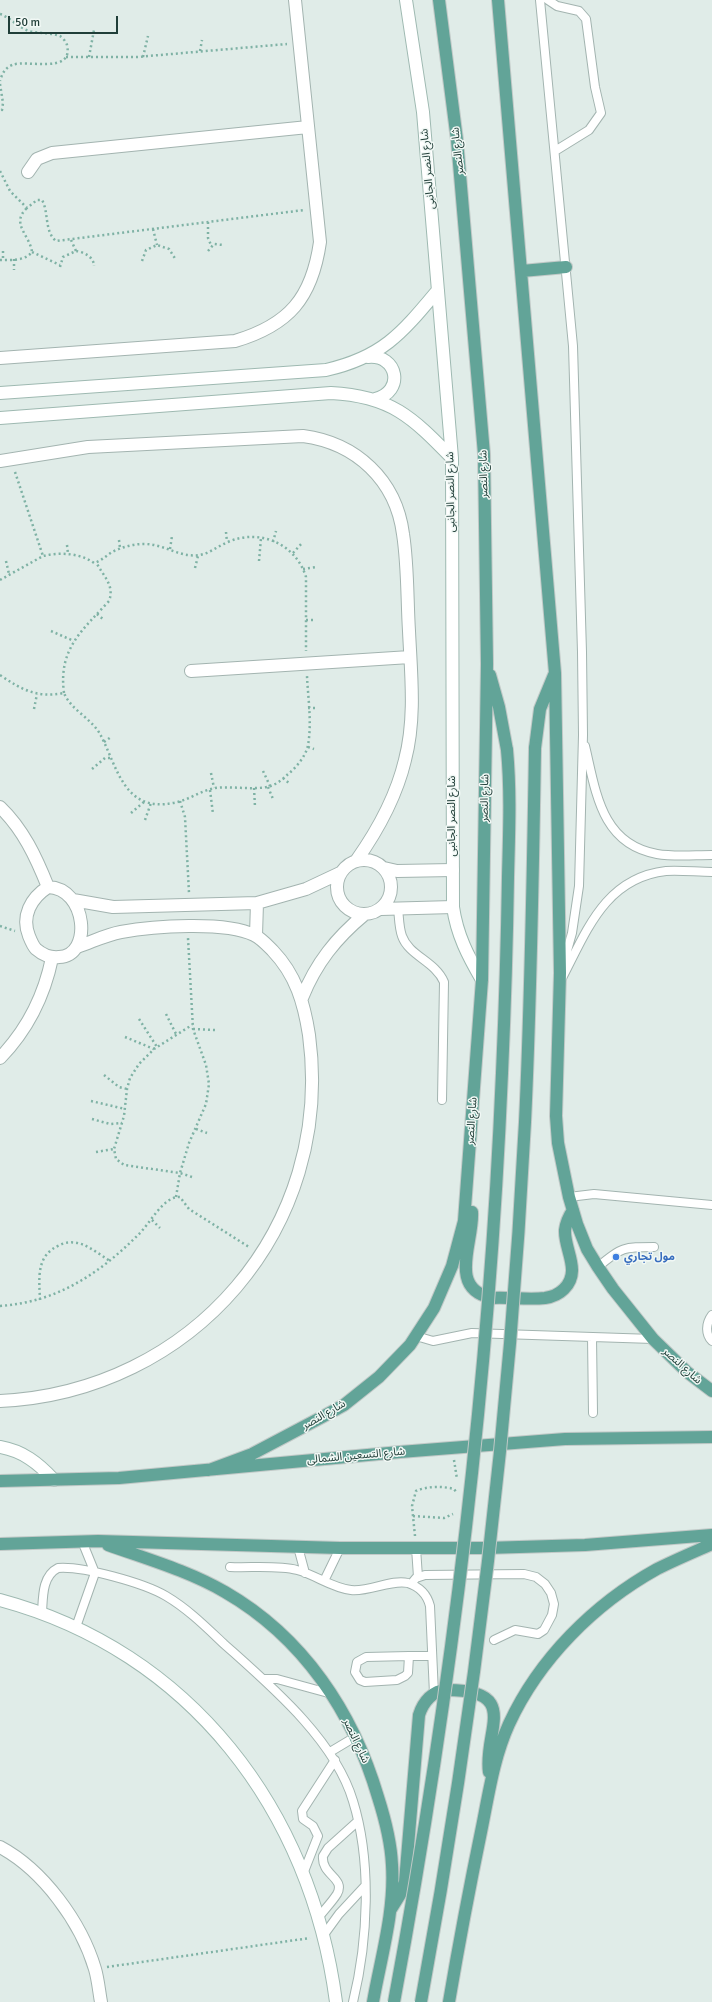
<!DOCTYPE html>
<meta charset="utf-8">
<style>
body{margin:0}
#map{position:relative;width:712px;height:2002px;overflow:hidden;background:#e0ece8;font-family:Signika,sans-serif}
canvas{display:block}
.scale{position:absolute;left:8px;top:16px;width:110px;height:18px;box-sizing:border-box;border:2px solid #203e38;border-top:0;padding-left:5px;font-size:12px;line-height:14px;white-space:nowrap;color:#203e38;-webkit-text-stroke:3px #f1f8f5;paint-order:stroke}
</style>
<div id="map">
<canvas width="712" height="2002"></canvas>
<div class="scale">50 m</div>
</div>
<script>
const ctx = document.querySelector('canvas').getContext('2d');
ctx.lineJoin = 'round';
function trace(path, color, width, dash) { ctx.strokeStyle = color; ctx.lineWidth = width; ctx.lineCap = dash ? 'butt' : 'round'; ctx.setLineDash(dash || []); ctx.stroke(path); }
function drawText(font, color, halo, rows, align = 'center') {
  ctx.font = font + ' Signika,"Noto Sans Arabic",sans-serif'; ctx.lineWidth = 3; ctx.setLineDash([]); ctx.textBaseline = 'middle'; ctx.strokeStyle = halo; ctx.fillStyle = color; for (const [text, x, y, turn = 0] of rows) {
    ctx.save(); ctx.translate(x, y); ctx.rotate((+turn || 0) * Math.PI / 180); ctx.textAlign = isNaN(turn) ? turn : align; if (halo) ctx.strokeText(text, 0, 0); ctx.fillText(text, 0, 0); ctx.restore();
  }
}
const path = new Path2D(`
 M0,14C11,18 19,28 29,31C39,34 50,32 60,36C63,38 66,42 67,45C74,75 26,59 12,65C5,68 2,74 0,81
 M200,51L202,40
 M66,57H137L287,44
 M89,57L94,30
 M143,57L148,36
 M0,84L3,103L2,110L0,109
 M0,171L10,191L27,208L37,200H42C49,212 44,231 56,241L304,210
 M208,222V238L211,245
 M153,229L157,245
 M71,240L76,251
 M3,251V260
 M208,251L214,244L223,245
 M32,252L60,265
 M14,259V270
 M0,260C11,260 25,261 32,252C30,235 10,224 27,208
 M142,261L146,250L157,245L169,249L176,260
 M60,267L63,257L76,251C84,252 94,257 94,266
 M15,472L43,556
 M226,532L227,542
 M119,540L120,548
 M273,542L276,531
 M67,545L68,554
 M170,549L172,536
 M293,553L302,543
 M6,561L9,574
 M259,561L261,538
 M195,568L198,556L200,555
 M303,569L317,567
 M0,580L43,556C60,552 80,553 94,563C101,561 106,556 112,552C122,547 133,544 144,544C165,544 179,558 200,555C210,553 218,546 228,542C260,528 296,544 306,577V651
 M97,614L104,620
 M306,620H316
 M51,631L74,641
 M0,675C22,690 37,698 64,693C71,710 91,718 100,734C117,765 123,813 173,803C187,801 200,791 215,788C232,786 250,790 267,787C274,786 282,780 287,775C296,768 306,756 308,745C312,723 308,698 307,676
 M64,693C58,648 83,630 109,601C115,585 103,576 96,562
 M308,708H318
 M34,709L37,694
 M104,742L111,737
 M308,747L314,749
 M92,769L105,758H111
 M263,771L270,786
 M211,773L214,788
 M283,778L290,784
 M268,787L273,799
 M254,788L255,807
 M210,790L213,814
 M180,801L185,817L189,893
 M131,813L145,801
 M145,820L151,803
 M0,926L15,931
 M166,1014L176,1034
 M139,1019L157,1047
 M193,1029L215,1030
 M125,1037L154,1049
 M104,1075L119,1087L127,1089
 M91,1101L125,1109
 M92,1119L110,1124L122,1123
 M196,1129L207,1133
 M96,1152L114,1149
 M192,1177L180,1173L124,1165L116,1159L114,1149L124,1116L127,1089L130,1078L139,1064L154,1049L192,1025
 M176,1197L180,1173L189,1143L206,1104L209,1084L206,1065L193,1029L188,938
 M152,1220L160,1228
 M40,1300C39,1277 36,1255 60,1245C67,1241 77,1242 84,1245C93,1249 102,1256 110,1261
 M0,1306C57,1302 99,1274 138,1235C150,1224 163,1196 180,1197L189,1209L249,1247
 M454,1460L457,1479
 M413,1516L444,1518L453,1514
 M415,1536L412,1506L416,1491C427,1486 442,1486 454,1489L457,1493
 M107,1967L310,1938`);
const lane = new Path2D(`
 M540,0L573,346L582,652L583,735L579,886L572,933L563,965
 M548,0L557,6L579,11L586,19L595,87L601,113L589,130L555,151
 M585,746C596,792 601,844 657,854C674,857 694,855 712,855
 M398,908C399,917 399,928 402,936C409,956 435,961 444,982L442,1100
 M561,980C586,933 604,878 666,871C681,870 697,872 712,872
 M569,1197L594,1194L712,1205
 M598,1267C621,1247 624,1247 654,1247
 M712,1315C706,1323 705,1334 712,1341
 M416,1336L433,1341L472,1333L653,1339
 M592,1337L593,1413
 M298,1547L305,1573
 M416,1548L418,1577
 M230,1567C250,1568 278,1565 297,1570C316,1575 332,1588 351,1590C370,1592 391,1579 408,1583C420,1587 427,1594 430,1606L434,1694
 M324,1581L340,1548
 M411,1584L416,1578L425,1575L524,1574L536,1577L545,1584L551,1593L554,1604L552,1615L544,1630L538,1634L515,1630L494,1640
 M42,1613C43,1597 42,1576 58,1568C83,1566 144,1583 166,1596C188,1609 206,1627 224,1644C271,1686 335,1740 353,1801C372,1862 368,1941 353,2002
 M76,1627L95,1573L82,1541
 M409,1656L408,1673L405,1676L397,1680L365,1682L360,1680L355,1672L357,1662L366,1657Z
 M409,1656H432
 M263,1679H277L332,1694
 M330,1752L355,1737
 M303,1874L318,1836L313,1826L303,1819L302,1811L335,1760
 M319,1917C324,1910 332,1902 337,1894C346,1878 321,1875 323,1856L328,1848L358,1821
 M323,1936L339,1914L365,1886`);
const street = new Path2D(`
 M28,172L37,159L52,153L308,127
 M0,358L235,341C289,325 312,298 320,242L295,0
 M0,461L88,447L303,436C356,443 396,480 403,534C408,566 407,599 409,631C411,674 416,718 405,760C396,798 378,830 356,861
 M191,671L410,657
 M0,807C23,829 36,857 48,887
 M337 887a27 27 0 1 1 54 0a27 27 0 1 1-54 0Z
 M384,868L397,871L453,870
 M48,887C87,888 93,956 59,957C50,958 43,955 36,949C33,946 31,941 29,936C21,916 31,898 48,887Z
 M73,900L113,907L257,903L306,889L340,873
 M381,909L453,907
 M256,935L257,903
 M302,998C316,963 336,938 365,914
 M0,1058C28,1029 44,997 52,958
 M0,1401C192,1392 335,1228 309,1035C304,1003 296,975 273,951C268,946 261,938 254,935C226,921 153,926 121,932C105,935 92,942 77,947
 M0,1847C43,1870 81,1922 95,1969C98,1979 99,1991 101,2002`);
const secondary = new Path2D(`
 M406,0L423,112L452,458L453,907C457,935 468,956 482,980
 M368,357C398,354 405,392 375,399
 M0,393L326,370C383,357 402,333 438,290
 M0,418L331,393C391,396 412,417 452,458
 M0,1447C23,1451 38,1463 54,1480
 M0,1600C190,1651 311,1810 336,2002`);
const primary = new Path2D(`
 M498,0L555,673L560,973L556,1116L558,1143L569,1197L577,1224L587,1249L598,1267L613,1289L653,1339L687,1372L712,1391
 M522,271L566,267
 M490,675L499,707L507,750
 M535,748L540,709L554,675
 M472,1212C474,1242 447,1289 492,1298C510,1297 528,1300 545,1298C552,1297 559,1294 564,1289C582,1271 564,1250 565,1230C566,1222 569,1216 573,1210
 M209,1470L252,1454L324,1416L344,1405L379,1377L410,1345L434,1308L452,1266L464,1221L482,980L487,664L484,454L457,140L439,0
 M0,1481L119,1478L400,1452L565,1439L712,1437
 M0,1544L98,1541L340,1548H486L585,1545L712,1535
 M108,1545C147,1559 189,1571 225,1592C303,1637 353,1712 378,1797C385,1819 391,1842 392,1865C395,1911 381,1957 373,2002
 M391,1909L401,1893L405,1882L419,1715C423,1702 433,1690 447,1690C522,1690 483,1732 489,1772
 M449,2002C459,1943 470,1885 482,1827C489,1792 494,1757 509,1724C539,1659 594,1604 657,1569C675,1560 694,1552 712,1544`);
const primaryBridge = new Path2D(`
 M394,2002C451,1696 489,1384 502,1073C505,1007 507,942 508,877C509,835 511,793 507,750
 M421,2002C475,1712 510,1417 525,1122C531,997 533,873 535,748`);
const markers = [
 [616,1257,4,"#3f7fe0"]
];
const streetNames = [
 ["شارع النصر",458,151,-96],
 ["شارع النصر الجانبى",428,169,-95],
 ["شارع النصر",484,474,-91],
 ["شارع النصر الجانبى",451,492,-91],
 ["شارع النصر",485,798,-89],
 ["شارع النصر الجانبى",452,816,-90],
 ["شارع النصر",472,1121,-86],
 ["شارع النصر",682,1366,42],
 ["شارع النصر",324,1415,-30],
 ["شارع التسعين الشمالى",356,1456,-5],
 ["شارع النصر",356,1741,65]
];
const shopNames = [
 ["مول تجاري",624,1257]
];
trace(lane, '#a3b4b0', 10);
trace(street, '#a3b4b0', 14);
trace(secondary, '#9eb9b1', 14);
trace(primary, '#c1c9c7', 14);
trace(path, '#7fb2a5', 2.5, [2, 3]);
trace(lane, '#fff', 8);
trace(street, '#fff', 12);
trace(secondary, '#fff', 12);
trace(primary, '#62a498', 12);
trace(primaryBridge, '#c1c9c7', 14, []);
trace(primaryBridge, '#62a498', 12);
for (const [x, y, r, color] of markers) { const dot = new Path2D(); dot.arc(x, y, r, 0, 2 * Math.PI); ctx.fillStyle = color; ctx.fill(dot); trace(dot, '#f1f8f5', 1.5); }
drawText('11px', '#203e38', '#f1f8f5', streetNames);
drawText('bold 11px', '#366cbe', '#f1f8f5', shopNames, 'left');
</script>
